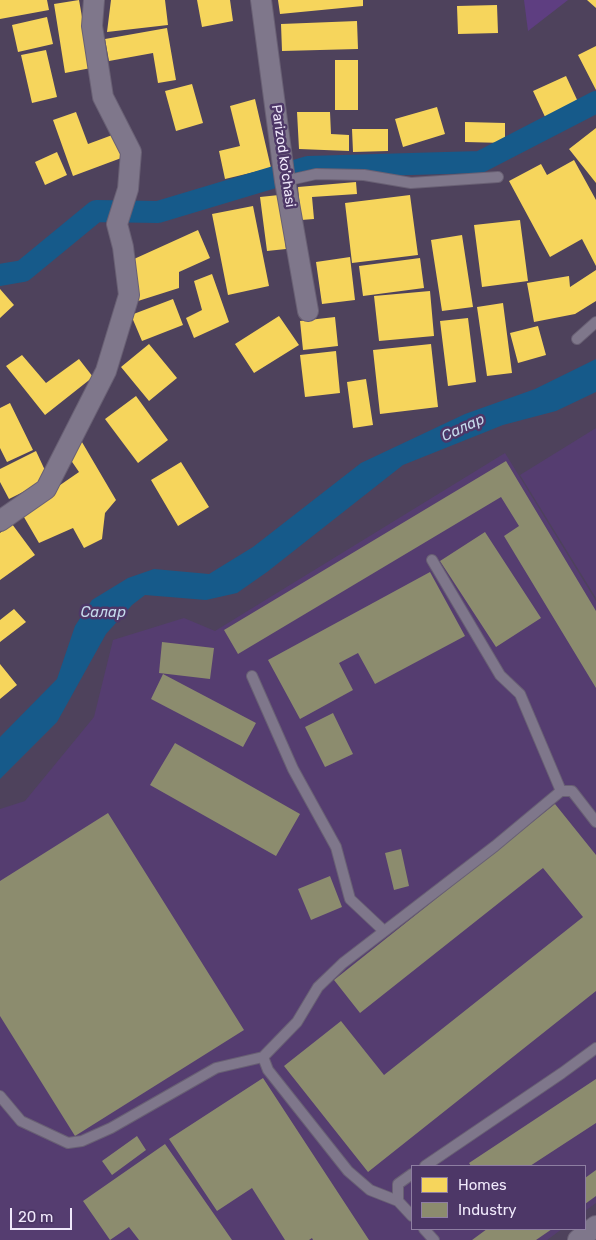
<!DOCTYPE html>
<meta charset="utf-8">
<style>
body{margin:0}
#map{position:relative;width:596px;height:1240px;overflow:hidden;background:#4e425c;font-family:Rubik,sans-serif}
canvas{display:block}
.legend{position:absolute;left:411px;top:1165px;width:175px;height:65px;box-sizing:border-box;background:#4d3767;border:1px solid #8e7ea2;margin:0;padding:6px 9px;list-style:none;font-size:15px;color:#f0e9fb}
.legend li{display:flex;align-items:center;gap:10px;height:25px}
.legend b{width:25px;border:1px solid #8e7ea2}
.scale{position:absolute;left:10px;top:1208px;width:62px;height:22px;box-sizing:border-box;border:2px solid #f0e9fb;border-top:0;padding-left:6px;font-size:15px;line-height:18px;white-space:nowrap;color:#f0e9fb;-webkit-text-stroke:4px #4d3767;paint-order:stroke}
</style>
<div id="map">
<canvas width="596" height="1240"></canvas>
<ul class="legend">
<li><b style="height:14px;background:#f6d55c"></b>Homes</li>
<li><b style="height:14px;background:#8c8c6e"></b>Industry</li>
</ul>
<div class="scale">20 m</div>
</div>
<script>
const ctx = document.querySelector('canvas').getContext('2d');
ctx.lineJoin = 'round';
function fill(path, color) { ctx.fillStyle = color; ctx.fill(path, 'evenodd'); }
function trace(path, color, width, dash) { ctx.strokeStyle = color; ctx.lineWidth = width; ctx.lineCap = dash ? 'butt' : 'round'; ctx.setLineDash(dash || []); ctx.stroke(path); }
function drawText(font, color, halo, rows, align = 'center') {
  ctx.font = font + ' Rubik,sans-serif'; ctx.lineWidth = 5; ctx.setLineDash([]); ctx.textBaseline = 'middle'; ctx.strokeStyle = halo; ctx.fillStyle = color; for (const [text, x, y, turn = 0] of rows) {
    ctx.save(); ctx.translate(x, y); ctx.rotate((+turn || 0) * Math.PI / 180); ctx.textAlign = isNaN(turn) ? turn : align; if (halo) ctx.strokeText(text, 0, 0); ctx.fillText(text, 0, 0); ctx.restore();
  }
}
const built = new Path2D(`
 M596,428V598L520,475Z
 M505,453L596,601V1203L585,1211V1166H412V1229H562L547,1240H0V809L25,801L94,717L113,640L184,618L215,631Z`);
const green = new Path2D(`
 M524,0H568L528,31Z`);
const water = new Path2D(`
 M596,359V392L556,411L503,425L403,465L267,572L237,593L206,600L145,595L132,605L106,634L57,722L0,779V737L57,679L75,626L92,600L128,578L154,569L209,574L253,547L361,463L465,414L535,389Z`);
const homes = new Path2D(`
 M0,0H47L49,10L0,19Z
 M79,0L91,68L65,73L54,4Z
 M111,0H165L168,25L107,32Z
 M197,0H230L233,21L202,27Z
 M278,0H363V6L280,14Z
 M587,0H596V8Z
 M497,5L498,33L458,34L457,6Z
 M47,17L53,44L18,52L12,25Z
 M357,21L358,49L282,51L281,24Z
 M167,28L176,80L158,83L153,53L109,61L105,39Z
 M596,46V90L578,55Z
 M46,50L57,97L32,103L21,55Z
 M335,60H358V110H335Z
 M566,76L579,104L546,119L533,91Z
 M192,84L203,123L176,131L165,91Z
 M255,99L271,168L225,179L219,151L240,146L230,106Z
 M437,107L445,134L403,147L395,119Z
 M76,112L88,144L115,134L124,157L73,176L53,120Z
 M297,112H330L331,134L349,135V151L299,149Z
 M465,122L505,123V143L465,142Z
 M596,128V183L569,149Z
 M352,129H388V151L353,152Z
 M57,152L67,175L45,185L35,162Z
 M574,160L596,200V266L582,239L550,257L509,181L541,164L547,175Z
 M356,182L357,194L312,197L314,219L301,220L298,187Z
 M279,195L286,249L267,251L260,197Z
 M410,195L418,255L352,263L345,203Z
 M253,206L269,286L228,295L212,214Z
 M520,220L528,281L482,287L474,225Z
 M198,230L210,258L179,272V288L138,301L134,259Z
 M462,235L473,307L442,311L431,240Z
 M350,257L355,300L322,304L316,262Z
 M420,258L424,288L363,296L359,266Z
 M596,270V301L575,314L534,322L527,283L569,276L570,287Z
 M212,274L229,322L194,338L186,318L202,310L194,281Z
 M0,289L14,305L0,318Z
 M430,291L434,336L379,341L374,296Z
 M173,299L183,325L142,341L131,315Z
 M503,303L512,373L487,376L477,307Z
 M279,316L299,345L254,373L235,344Z
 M335,317L338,346L303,350L300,321Z
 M468,318L476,382L448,386L440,321Z
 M538,326L546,355L518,363L510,333Z
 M149,344L177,378L149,401L121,367Z
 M431,344L438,407L380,414L373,350Z
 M336,351L340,393L305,397L300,355Z
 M22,355L46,383L79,359L93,377L45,415L6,366Z
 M366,379L373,425L353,428L347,382Z
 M136,396L168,440L138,463L105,419Z
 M10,403L33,450L7,462L0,448V408Z
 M79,437L116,500L105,513L102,539L84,548L73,528L39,543L21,512L79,472L66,453Z
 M36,451L49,479L9,499L0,482V469Z
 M181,462L209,507L178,526L151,480Z
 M12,524L35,555L0,580V533Z
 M14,609L26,622L0,642V620Z
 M0,664L17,685L0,699Z`);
const industry = new Path2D(`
 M506,461L596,611V688L504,536L519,526L501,497L238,654L224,630Z
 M485,532L541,618L496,647L440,561Z
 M430,572L465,636L375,684L358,653L339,663L353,690L300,719L268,660Z
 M162,642L214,648L210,679L159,673Z
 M163,674L256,723L243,747L151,699Z
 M333,713L353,754L325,767L305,727Z
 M175,743L300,814L276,856L150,785Z
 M555,804L596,855V991L368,1172L284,1066L341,1021L384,1075L583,917L543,868L360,1013L334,980Z
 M108,813L244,1030L75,1136L0,1016V881Z
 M401,849L409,886L394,890L385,853Z
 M330,876L342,907L311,920L298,889Z
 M263,1078L369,1240H313L312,1238L309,1240H285L252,1188L217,1211L169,1139Z
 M596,1079V1123L530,1166H471L469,1163Z
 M137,1136L146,1150L112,1175L102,1161Z
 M165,1144L216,1217L232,1240H139L129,1227L110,1240L83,1201Z
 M596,1170V1196L585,1204V1178Z
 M487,1229H552L536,1240H472Z`);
const canal = new Path2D(`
 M0,275L23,271L96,211L158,212L308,167L480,162L596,102`);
const service = new Path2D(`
 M285,181L316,174L364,175L411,183L498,177
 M577,339L596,322
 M432,560L500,675L520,694L561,791
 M252,676L293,769L336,847L350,899L384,931
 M0,1096L21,1121L68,1143L82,1141L111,1128L216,1068L263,1057
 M425,1166L562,1073L596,1048
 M412,1174L398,1184V1201L412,1216
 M398,1201L370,1190L348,1171L268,1070L263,1057L297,1022L318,987L343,963L495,846L561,791H572L596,822
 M424,1229L434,1240`);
const minor = new Path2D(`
 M261,0L285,181L308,311
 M0,521L46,489L106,371L129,295L123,247L117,224L128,189L131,152L103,97L92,26L94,0
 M578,1240L596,1226`);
const streetNames = [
 ["Parizod ko'chasi",283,156,82]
];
const waterNames = [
 ["Салар",463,428,-25],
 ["Салар",103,613]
];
fill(built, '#553d70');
fill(green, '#5e3e81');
fill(water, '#165a8a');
fill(homes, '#f6d55c');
fill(industry, '#8c8c6e');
trace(canal, '#165a8a', 22);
trace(service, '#696074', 12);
trace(minor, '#696074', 22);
trace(service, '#7f778b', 10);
trace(minor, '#7f778b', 20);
drawText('14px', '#f0e9fb', '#4d3767', streetNames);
drawText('italic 15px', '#c5daeb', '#4d3767', waterNames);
</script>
